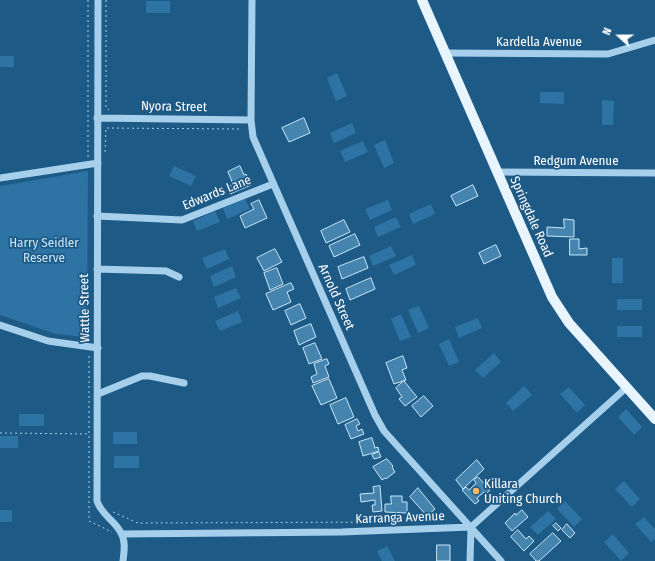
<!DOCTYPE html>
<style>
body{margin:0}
#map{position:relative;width:655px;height:561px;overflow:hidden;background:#1d5a86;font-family:"Fira Sans Condensed",sans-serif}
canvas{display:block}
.north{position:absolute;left:599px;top:16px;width:40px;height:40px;-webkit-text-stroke:3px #1d5a86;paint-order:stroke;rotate:291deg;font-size:11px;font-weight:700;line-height:16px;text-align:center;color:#fff}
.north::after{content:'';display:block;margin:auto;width:14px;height:18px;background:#fff;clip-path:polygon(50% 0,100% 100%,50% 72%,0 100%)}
</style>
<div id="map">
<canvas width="655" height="561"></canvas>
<div class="north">N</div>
</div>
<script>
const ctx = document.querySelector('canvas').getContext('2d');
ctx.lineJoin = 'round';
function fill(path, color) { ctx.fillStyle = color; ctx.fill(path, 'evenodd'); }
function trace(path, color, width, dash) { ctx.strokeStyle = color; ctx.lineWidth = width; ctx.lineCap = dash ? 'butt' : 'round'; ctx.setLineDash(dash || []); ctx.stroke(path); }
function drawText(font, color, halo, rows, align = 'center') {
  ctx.font = font + ' "Fira Sans Condensed",sans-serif'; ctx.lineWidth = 3.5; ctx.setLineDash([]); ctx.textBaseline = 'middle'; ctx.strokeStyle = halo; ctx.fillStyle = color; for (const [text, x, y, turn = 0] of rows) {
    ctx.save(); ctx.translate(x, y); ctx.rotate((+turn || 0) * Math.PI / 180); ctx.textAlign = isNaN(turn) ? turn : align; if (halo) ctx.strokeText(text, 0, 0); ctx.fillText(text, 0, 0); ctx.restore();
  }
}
const green = new Path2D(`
 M146,1H170V13H146Z
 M0,56H14V67H0Z
 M337,73L347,96L336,101L327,78Z
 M540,92H564V104L540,103Z
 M602,100L614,101L613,125H602Z
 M352,123L356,133L334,143L330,133Z
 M385,140L394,163L384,168L374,145Z
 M363,141L368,152L345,162L340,151Z
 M174,166L196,176L191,186L169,176Z
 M88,171L87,334L84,337L56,334L0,315V186Z
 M245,199L250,209L227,219L223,208Z
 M388,200L392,210L370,220L365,209Z
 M431,204L435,214L413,224L409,214Z
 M215,211L220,222L197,231L193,221Z
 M396,217L401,227L378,237L374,227Z
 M391,246L396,256L373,266L369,256Z
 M225,249L229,259L207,269L202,258Z
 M412,255L416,265L394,275L389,265Z
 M612,258H623V283H612Z
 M232,266L236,277L214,287L210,276Z
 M236,288L241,298L218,308L214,297Z
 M617,299H642V310H617Z
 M419,306L429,328L418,333L408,310Z
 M238,311L242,322L220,331L215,321Z
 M401,314L411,337L400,341L391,319Z
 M478,318L482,328L459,338L455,327Z
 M617,326H642V337H617Z
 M449,339L459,362L449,366L439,344Z
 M494,353L501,362L483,378L475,370Z
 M524,386L532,395L513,411L506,403Z
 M569,387L585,405L577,413L560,394Z
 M626,409L642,427L634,435L618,417Z
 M19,414H44V426H19Z
 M113,432H137V444H113Z
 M0,436H18V448H0Z
 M114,456H139V468H114Z
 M624,481L640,499L632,507L615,489Z
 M565,501L582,519L574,527L557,509Z
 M0,510H12V522H0Z
 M548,511L556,519L538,535L530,527Z
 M644,517L655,529V539L651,542L635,524Z
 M613,534L629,553L621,561L604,542Z
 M387,546L395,561H382L377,551Z`);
const building = new Path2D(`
 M304,118L310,133L289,142L282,128Z
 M240,166L244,175L246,174L251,185L230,194L227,187L233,184L228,172Z
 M473,185L478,196L456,206L451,196Z
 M259,200L267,218L245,228L240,216L254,209L251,204Z
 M564,219L574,220V237L547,236V227L564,228Z
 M344,220L350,232L326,243L321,231Z
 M355,234L360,245L334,257L329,246Z
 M570,239H579V249L587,248V255H570Z
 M496,245L501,256L484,264L479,253Z
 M275,249L282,262L264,271L257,258Z
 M364,257L368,268L342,279L338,267Z
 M277,268L283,284L270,290L264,273Z
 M371,278L375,289L350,300L346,289Z
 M291,283L294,289L287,292L291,302L273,310L266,294Z
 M300,304L306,318L291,325L285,311Z
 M311,324L316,337L299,345L294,331Z
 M315,343L322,359L309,364L303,348Z
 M403,356L407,368L402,370L406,380L394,384L386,363Z
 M327,359L329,364L325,366L329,377L313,383L311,377L317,374L314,364Z
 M329,379L337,398L321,405L312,386Z
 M404,381L417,397L405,406L399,399L402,397L396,388Z
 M424,396L433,406L421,417L412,406Z
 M346,398L354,417L338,424L330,405Z
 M357,419L360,424L356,426L358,431L362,429L364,434L351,439L345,425Z
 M372,438L375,448L378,447L379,451L363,456L359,442Z
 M379,452L381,457L374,459L372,455Z
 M387,459L393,466L392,467L395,472L386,479L385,478L382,480L373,467Z
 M477,460L484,469L463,489L456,480Z
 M478,477L490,490L486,494L484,492L477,498L479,501L475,504L462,490L466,487L469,490L476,483L474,480Z
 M380,486L382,511L373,512L372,505H375V500L361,502L360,494L374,493L373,487Z
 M418,488L435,509L427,516L410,497Z
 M391,496H402V502H407V513L385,512V504H391Z
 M522,510L528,517L512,531L505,523L515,513L516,515Z
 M556,523L561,528L558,531L553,526Z
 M567,524L575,533L570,538L562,530Z
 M518,530L526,539L529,536L534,541L524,551L511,537Z
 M553,533L561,541L539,561H536L530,554Z
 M437,545H450V561H437Z`);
const path = new Path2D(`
 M88,0V157
 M106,0V108L109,110
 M105,152L106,128L239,129
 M89,356V521L112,532
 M0,433L89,434
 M113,512L138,523L399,522`);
const minor = new Path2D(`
 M98,0L97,501C102,516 115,520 121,533C126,541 124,552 123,561
 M252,0L251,120L253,137L375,415L384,431L501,561
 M445,53L608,54L655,40
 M97,118L251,120
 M497,172L655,173
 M0,178L98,163
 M97,216L182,220L273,184
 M97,269L166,271L179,277
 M0,325L48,341L98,348
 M98,394L142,376H150L184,383
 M122,534L342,532L471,527L626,388
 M470,561L471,527`);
const major = new Path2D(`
 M422,0L552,297L569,323L655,419`);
const markers = [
 [476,491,4,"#fbb963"]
];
const streetNames = [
 ["Kardella Avenue",539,42],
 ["Nyora Street",174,107,1],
 ["Redgum Avenue",576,161],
 ["Edwards Lane",217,193,-22],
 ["Springdale Road",531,217,66],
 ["Arnold Street",336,297,66],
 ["Wattle Street",85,308,-91],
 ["Karranga Avenue",400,518,-2]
];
const parkNames = [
 ["Harry Seidler",44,243],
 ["Reserve",44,258]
];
const poiNames = [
 ["Killara",484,484],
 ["Uniting Church",484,499]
];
fill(green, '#2d73a3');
fill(building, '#4584af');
trace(building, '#cae6f8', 1);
trace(path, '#a5cfeb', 1, [2, 3]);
trace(minor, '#a5cfeb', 7);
trace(major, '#e9f5fe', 10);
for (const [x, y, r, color] of markers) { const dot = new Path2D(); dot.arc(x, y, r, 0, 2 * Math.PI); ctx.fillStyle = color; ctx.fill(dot); trace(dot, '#1d5a86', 1.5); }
drawText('13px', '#fff', '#1d5a86', streetNames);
drawText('13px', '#cae6f8', '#1d5a86', parkNames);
drawText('13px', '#fff', '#1d5a86', poiNames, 'left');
</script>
